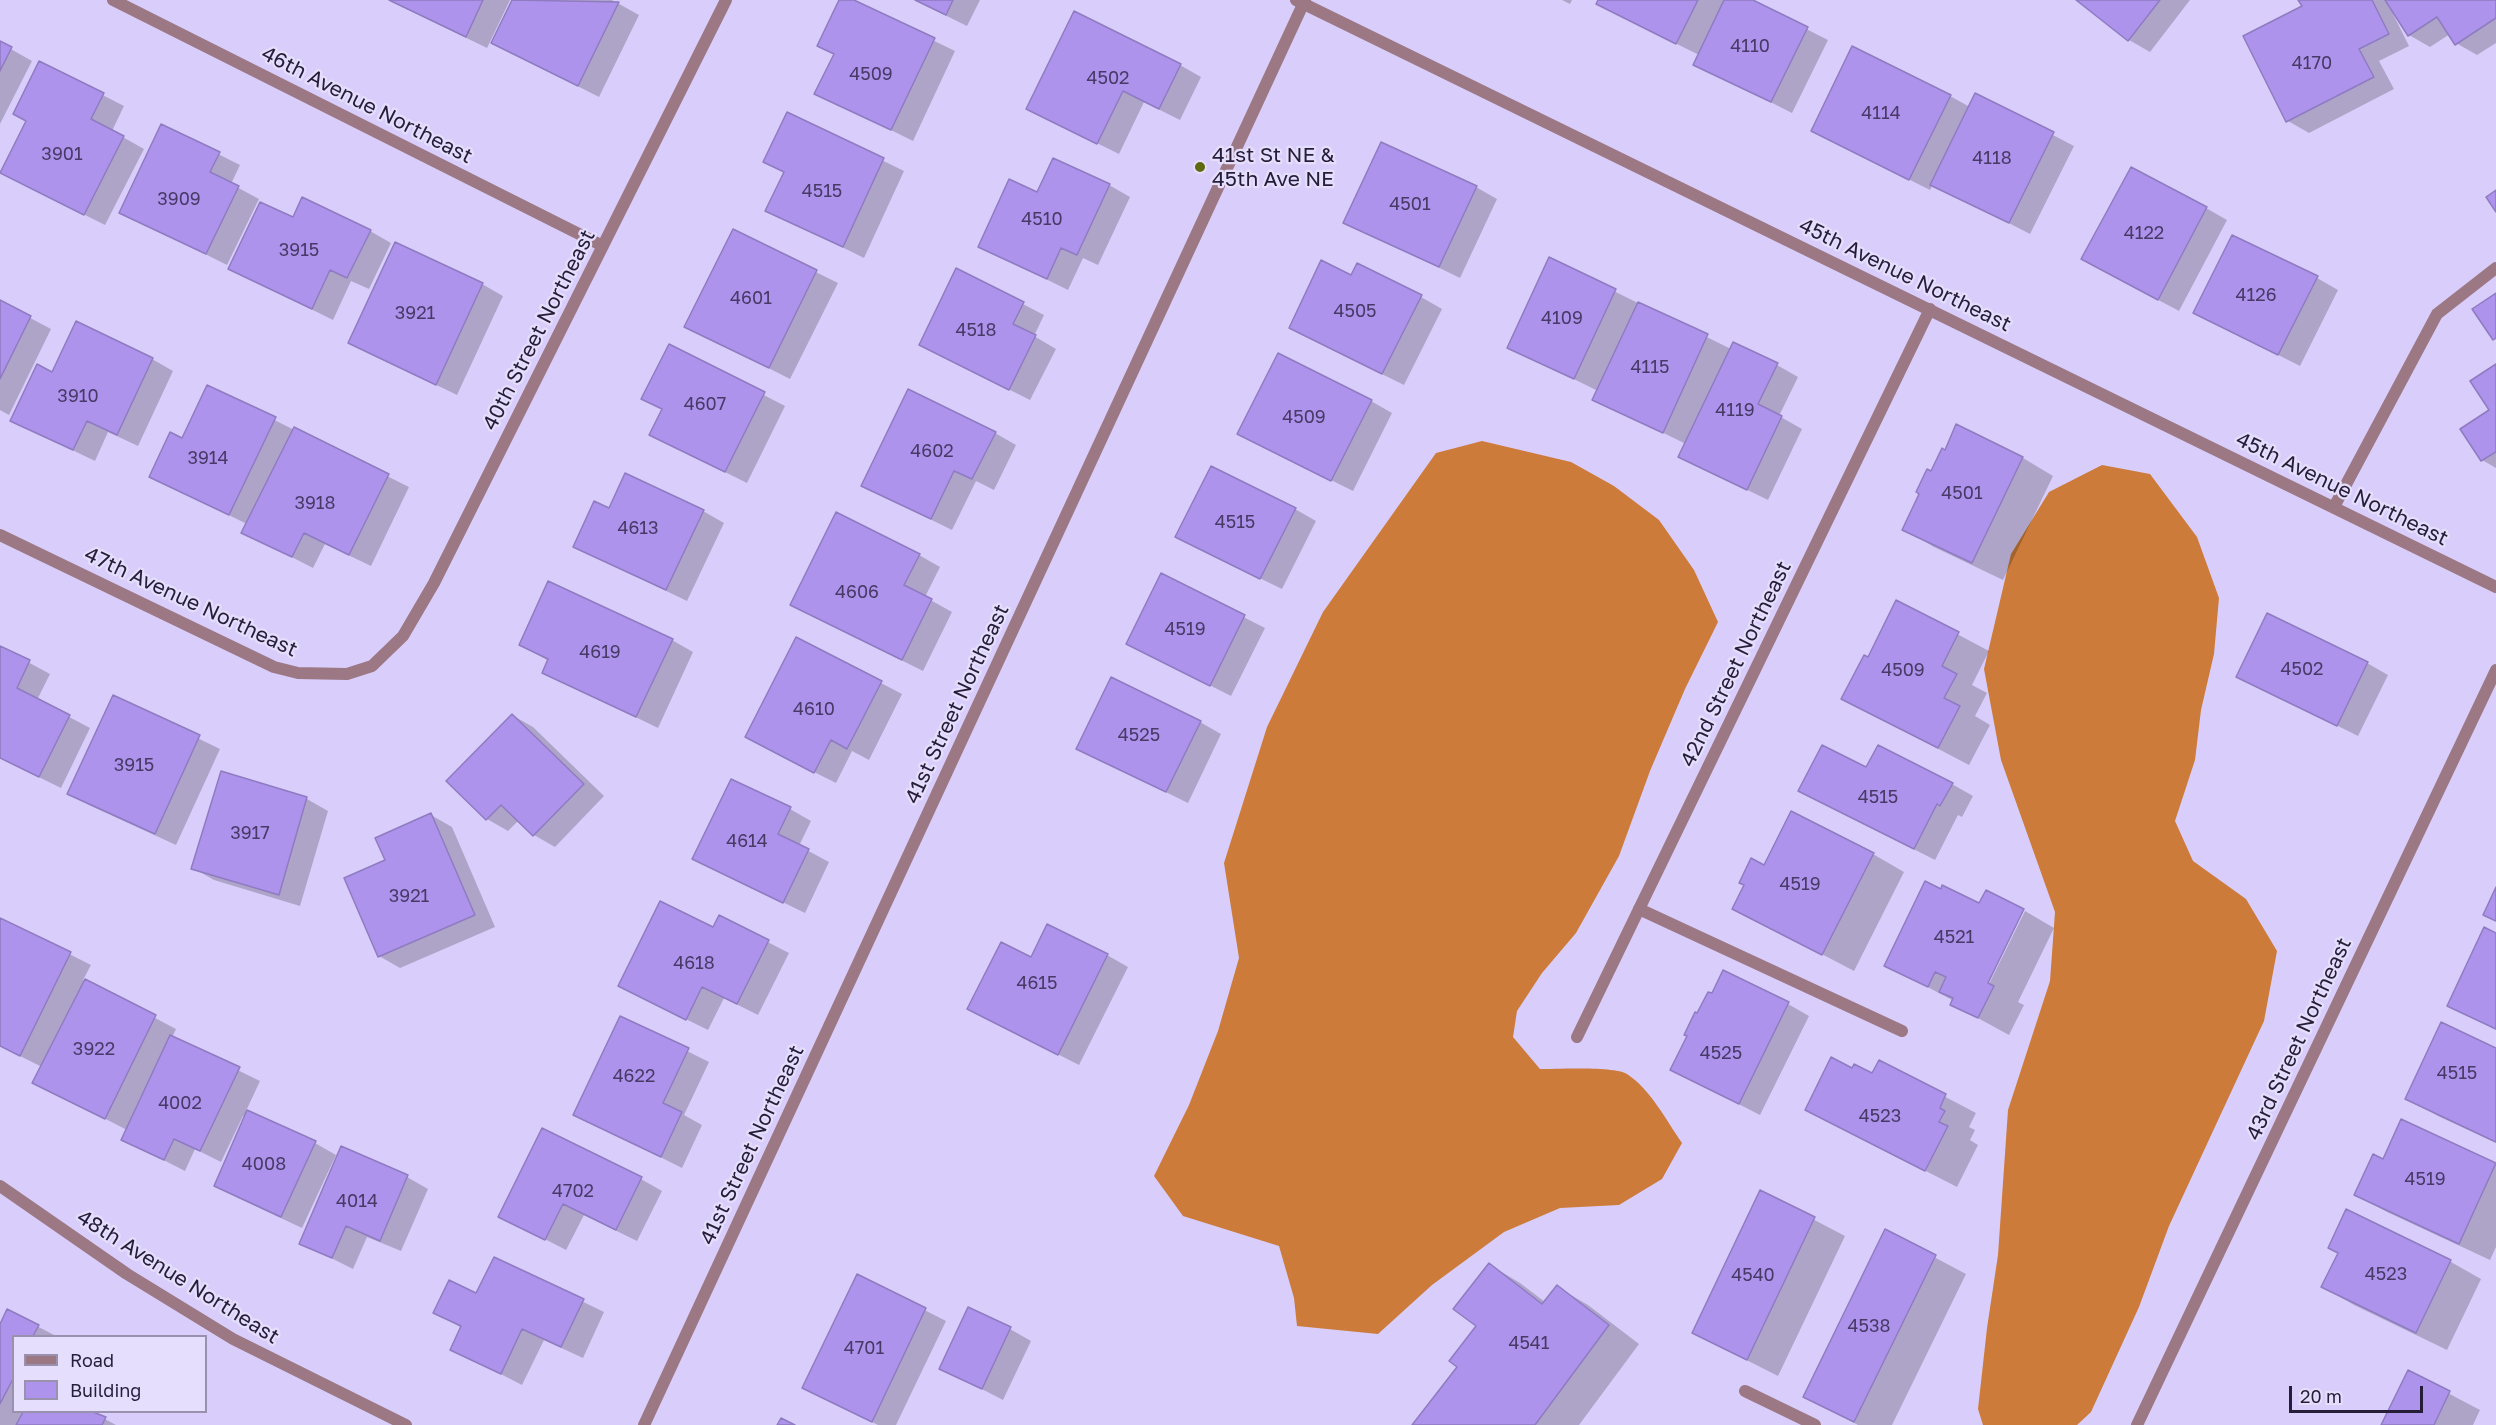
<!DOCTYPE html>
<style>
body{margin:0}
#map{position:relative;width:2496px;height:1425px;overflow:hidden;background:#d9cefb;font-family:"Golos Text",sans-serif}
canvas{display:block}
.legend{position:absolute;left:12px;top:1335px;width:195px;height:78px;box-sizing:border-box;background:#e5defc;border:2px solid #9991ae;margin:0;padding:8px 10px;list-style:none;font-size:18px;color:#261d39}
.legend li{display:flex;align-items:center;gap:12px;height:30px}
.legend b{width:30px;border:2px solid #9991ae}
.scale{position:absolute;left:2289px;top:1386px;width:134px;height:27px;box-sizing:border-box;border:3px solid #261d39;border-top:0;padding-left:8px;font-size:18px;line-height:21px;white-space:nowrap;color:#261d39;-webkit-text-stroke:4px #e5defc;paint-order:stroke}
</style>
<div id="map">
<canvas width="2496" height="1425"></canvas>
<ul class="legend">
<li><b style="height:8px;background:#9c7884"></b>Road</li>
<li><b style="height:16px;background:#ad93ec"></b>Building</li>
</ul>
<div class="scale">20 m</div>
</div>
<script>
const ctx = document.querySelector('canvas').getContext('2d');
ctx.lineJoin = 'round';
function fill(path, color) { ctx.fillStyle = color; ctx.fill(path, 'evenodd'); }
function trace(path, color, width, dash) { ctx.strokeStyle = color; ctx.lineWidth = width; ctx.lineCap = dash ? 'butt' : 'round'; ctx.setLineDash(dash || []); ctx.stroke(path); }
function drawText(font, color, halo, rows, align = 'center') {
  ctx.font = font + ' "Golos Text",sans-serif'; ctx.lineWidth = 4.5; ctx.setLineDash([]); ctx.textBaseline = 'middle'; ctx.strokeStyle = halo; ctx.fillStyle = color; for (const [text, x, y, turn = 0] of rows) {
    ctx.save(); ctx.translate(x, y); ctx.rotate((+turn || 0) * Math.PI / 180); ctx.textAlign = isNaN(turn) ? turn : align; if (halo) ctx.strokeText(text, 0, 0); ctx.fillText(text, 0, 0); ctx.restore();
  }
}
const forest = new Path2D(`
 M1482,441L1571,462L1614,486L1659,520L1694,570L1718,622L1685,689L1650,771L1619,856L1576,933L1542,973L1517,1011L1513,1037L1540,1069C1557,1069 1615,1066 1627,1074C1651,1090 1666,1120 1682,1143L1662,1179L1619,1205L1560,1208L1504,1232L1432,1285L1378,1334L1297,1326L1294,1298L1279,1246L1183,1216L1154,1176L1189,1105L1218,1031L1239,958L1224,863L1267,727L1323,612L1436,453Z
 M2102,465L2150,474L2197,537L2219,598L2214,654L2201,710L2195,760L2175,821L2193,861L2246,899L2277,951L2264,1021L2169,1226L2139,1307L2091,1412L2077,1425H1983L1978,1409L1987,1328L1998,1255L2008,1110L2050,981L2055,912L2001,760L1984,669L2011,554L2049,492Z`);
const shadow = new Path2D(`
 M388,0H510L487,48Z
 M514,0H612L639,15L599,97L493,43Z
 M841,0H850L955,51L913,141L816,93L835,54Z
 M914,0H980L967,26Z
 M1562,0H1572L1570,4Z
 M1600,0H1749L1828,40L1792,113L1695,64L1699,55L1619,15L1598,3Z
 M2078,0H2190L2150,52L2129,40Z
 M2300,0H2496V43L2477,55L2456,43L2450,34L2430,47L2409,35L2395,13L2393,14L2409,46L2379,61L2394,89L2309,133L2288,121L2304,7Z
 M0,43L32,61L0,124Z
 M40,63L124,106L112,131L144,149L105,225L23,184Z
 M1180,65L1201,77L1180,120L1144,102L1119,154L1028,109Z
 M1976,95L2074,146L2030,234L1933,184L1930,190L1813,131L1950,96L1970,107Z
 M788,114L904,171L864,258L767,210L785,173L765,161Z
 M162,126L240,165L231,184L259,199L227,265L121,212Z
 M1109,185L1130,197L1098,265L1083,258L1068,290L979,246L1038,194Z
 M1476,187L1497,199L1460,278L1345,222Z
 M2206,208L2227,220L2179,311L2104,271Z
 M293,219L370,231L391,243L369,289L351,281L333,320L230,269Z
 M733,231L838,283L790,379L686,326Z
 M1549,259L1731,349L1777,365L1798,377L1779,416L1802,429L1768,500L1680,457L1686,444L1594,399L1598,391L1509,347Z
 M957,270L1044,315L1034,336L1056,349L1030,400L921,345Z
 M1352,277L1421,297L1442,309L1404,385L1311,339Z
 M2317,278L2338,290L2300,366L2195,313Z
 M482,284L503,296L457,395L350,343Z
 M0,302L51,329L9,415L0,410Z
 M669,346L785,406L747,483L672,446L663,410L643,399Z
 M152,359L173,371L138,446L108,432L95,461L12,421L53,374Z
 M2496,365V468L2482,460Z
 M208,387L409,487L371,566L325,544L313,568L243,532L247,524L151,477L183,440Z
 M1371,401L1392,413L1353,491L1239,434Z
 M1957,426L2023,458L2053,476L2003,580L1934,547L1904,529Z
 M995,433L1016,445L994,490L976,481L952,530L863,486Z
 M1295,509L1316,521L1282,589L1198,548Z
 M609,510L703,511L724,523L687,601L575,547Z
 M919,555L940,567L925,597L952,612L923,671L813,616Z
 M1161,575L1265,628L1231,696L1128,644Z
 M1897,602L1989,651L1972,685L1987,693L1975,716L1990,725L1969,765L1843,699L1868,659Z
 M797,639L902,694L869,760L852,751L836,783L768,749Z
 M672,640L693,652L658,728L543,672L549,661L520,645Z
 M0,647L50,674L37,700L90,728L61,788L0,758Z
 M2367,663L2388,675L2358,736L2238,676Z
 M113,697L220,749L176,845L89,805L69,793Z
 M512,715L533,727L604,796L555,847L534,835L519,820L508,831L487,819L448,781Z
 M1200,722L1221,734L1188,803L1078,749Z
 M1867,769L1952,784L1973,796L1962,817L1958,815L1935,860L1821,802Z
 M222,773L307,799L328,811L300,906L214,880L193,868Z
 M790,809L811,821L799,846L829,862L805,913L694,859Z
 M431,815L452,827L495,927L400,968L379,956L387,861Z
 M1873,854L1904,872L1854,971L1734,908Z
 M1925,883L1986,990L2025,911L2054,928L2018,1002L2024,1005L2009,1035L1952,1004L1954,1001L1886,965Z
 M719,917L789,953L758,1015L724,998L708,1030L641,997L713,929Z
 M0,919L91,965L83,980L176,1029L172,1038L260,1081L246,1111L315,1143L336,1155L302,1228L236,1197L215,1185L246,1117L243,1116L221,1162L195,1149L185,1171L122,1139L127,1130L34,1082L42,1067L0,1046Z
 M2496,935V1030L2449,1005Z
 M1107,955L1128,967L1079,1065L969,1009L1032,959Z
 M1788,1004L1809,1016L1760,1115L1672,1070Z
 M621,1018L709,1062L684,1115L702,1125L682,1168L575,1114Z
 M2496,1049V1143L2438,1116L2407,1098Z
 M1879,1062L1976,1113L1969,1127L1975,1130L1970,1140L1978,1145L1957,1187L1807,1110L1853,1070L1873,1075Z
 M2402,1121L2496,1165V1247L2490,1260L2387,1212L2356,1195L2383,1161Z
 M342,1148L407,1177L428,1189L401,1251L367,1237L353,1269L301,1243Z
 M641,1179L662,1191L637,1241L584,1215L566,1250L500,1216Z
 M1761,1192L1845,1236L1778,1376L1693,1333Z
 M2347,1211L2451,1262L2481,1279L2447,1350L2354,1305L2323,1287L2340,1253Z
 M1885,1231L1966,1274L1892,1425H1858L1805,1396Z
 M495,1259L604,1312L583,1358L544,1340L522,1385L452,1349L462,1328L435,1313L477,1295Z
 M1490,1265L1520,1283L1545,1302L1557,1287L1588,1305L1639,1344L1579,1425H1413L1459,1367L1478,1326Z
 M858,1276L946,1321L896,1425H878L825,1399Z
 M8,1311L56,1336H14V1412H92L116,1425H0V1327Z
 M1010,1329L1031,1341L1003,1400L941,1368Z
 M2408,1372L2480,1410L2473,1425H2383Z`);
const building = new Path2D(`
 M389,0H483L466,37Z
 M512,0L619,2L578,86L491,43Z
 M839,0H854L935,38L891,130L814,94L834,54L817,46Z
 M915,0H953L946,15Z
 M1598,0H1698L1676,44L1596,4Z
 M1724,0H1753L1808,27L1771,102L1693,65Z
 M2076,0H2160L2128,41Z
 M2298,0H2372L2389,34L2359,49L2374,77L2286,122L2243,36L2302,6Z
 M2385,0H2496V18L2455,45L2437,17L2408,36Z
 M1074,11L1181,64L1159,109L1123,91L1097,144L1026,109Z
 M0,41L12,47L0,71Z
 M1852,46L1951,95L1909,180L1811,131Z
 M39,61L104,93L91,119L124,136L84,215L0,173L26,121L13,114Z
 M1975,93L2054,132L2009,223L1930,185Z
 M787,112L884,158L843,247L765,211L784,172L763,162Z
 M161,124L220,152L210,172L239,186L206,254L119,213Z
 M1381,142L1477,186L1439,267L1343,223Z
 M1053,158L1110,184L1077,255L1061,248L1047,279L978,247L1009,179L1037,192Z
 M2131,167L2207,207L2158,300L2081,259Z
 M2496,190V212L2486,197Z
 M302,197L371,230L347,278L330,270L312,309L228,269L260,202L293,217Z
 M733,229L817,270L769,368L684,327Z
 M2232,235L2318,276L2278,355L2193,313Z
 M395,242L483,283L436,385L348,343Z
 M1549,257L1616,289L1574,379L1507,348Z
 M1321,260L1351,275L1357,263L1422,295L1382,374L1289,328Z
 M956,268L1024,302L1013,324L1036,335L1009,390L919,345Z
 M2496,293V338L2493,340L2472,309Z
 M0,300L31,316L0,379Z
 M1638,302L1708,334L1663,433L1592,400Z
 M76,321L153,358L117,435L87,421L73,450L10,421L37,364L52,372Z
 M1733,342L1778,363L1758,404L1782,416L1747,490L1678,457Z
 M669,344L765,392L725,472L649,435L662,409L641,399Z
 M1278,353L1372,400L1331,481L1237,434Z
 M2496,364V452L2481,461L2460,429L2489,410L2470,381Z
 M207,385L276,417L229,515L149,477L170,432L182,438Z
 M908,389L996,432L972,479L954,471L931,519L861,486Z
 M1956,424L2023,457L1972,563L1902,530L1919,494L1916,492L1927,469L1931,471L1942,448L1945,450Z
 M294,427L389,474L349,555L304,533L292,557L241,533Z
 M1211,466L1296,508L1260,579L1175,537Z
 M625,473L704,510L666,590L573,547L594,501L609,508Z
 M836,512L920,554L904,585L932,599L902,660L790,605Z
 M1161,573L1245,615L1210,686L1126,644Z
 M548,581L673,639L636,717L542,673L548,659L519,645Z
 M1896,600L1959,632L1942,666L1957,674L1944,698L1960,706L1938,748L1841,699L1864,655L1868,657Z
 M2267,613L2368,662L2337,726L2236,677Z
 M796,637L882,681L847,749L831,740L814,773L745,737Z
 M0,646L30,660L17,688L70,715L39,777L0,758Z
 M1111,677L1201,721L1166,792L1076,749Z
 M113,695L200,735L155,834L67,794Z
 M512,714L584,784L533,836L501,805L486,820L446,781Z
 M1822,745L1866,767L1878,745L1953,783L1940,806L1937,804L1914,849L1798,791Z
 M221,771L307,797L279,895L191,869Z
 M731,779L791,807L778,834L809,849L783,903L692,859Z
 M1791,811L1874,853L1822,955L1732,909L1744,885L1739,883L1751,858L1764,865Z
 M431,813L475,915L378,957L344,878L385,860L375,838Z
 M1925,881L1941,889L1942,885L1979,903L1986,890L2024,909L1988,983L1994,986L1978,1018L1950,1005L1953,998L1939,992L1946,977L1935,972L1928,987L1884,966Z
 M2496,887V921L2483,915Z
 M660,901L713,927L719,915L769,940L737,1004L702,987L686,1020L618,986Z
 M0,918L71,952L20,1056L0,1046Z
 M1047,924L1108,954L1058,1055L967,1009L1001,942L1031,957Z
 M2484,927L2496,933V1029L2447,1006Z
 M1723,970L1789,1002L1739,1104L1670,1070L1687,1036L1684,1035L1695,1012L1697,1013L1708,992L1712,993Z
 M85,979L156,1015L105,1119L32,1083Z
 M620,1016L689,1048L663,1103L682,1112L661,1157L573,1115Z
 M2441,1022L2496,1048V1142L2405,1099Z
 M170,1035L240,1067L200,1151L174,1139L164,1160L121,1140Z
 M1831,1057L1852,1068L1854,1064L1872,1073L1879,1060L1946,1094L1940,1108L1945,1111L1939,1122L1948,1126L1925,1171L1805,1110Z
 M247,1110L316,1141L281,1217L214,1186Z
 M2401,1119L2496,1163L2459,1244L2354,1195L2373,1154L2383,1159Z
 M542,1128L642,1177L616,1230L563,1204L545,1240L498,1217Z
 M341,1146L408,1175L380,1241L346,1226L332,1258L299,1244Z
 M1760,1190L1815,1217L1747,1360L1692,1333Z
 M2346,1209L2451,1260L2416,1333L2321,1287L2338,1253L2328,1248Z
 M1885,1229L1936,1255L1854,1422L1803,1397Z
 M494,1257L584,1299L561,1347L522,1329L501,1374L450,1350L461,1326L433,1313L449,1280L476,1293Z
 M1489,1263L1542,1304L1557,1285L1609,1325L1535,1425H1412L1457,1367L1449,1361L1476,1326L1453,1309Z
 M857,1274L926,1308L872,1422L802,1388Z
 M968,1307L1011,1327L982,1389L939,1369Z
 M7,1309L39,1325L33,1336H14V1377L0,1404V1324Z
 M2408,1370L2450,1391L2434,1425H2381Z
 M23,1412H93L106,1417L102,1425H16Z
 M781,1418L795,1425H777Z`);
const service = new Path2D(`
 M2334,507L2437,314L2496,268
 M1639,909L1902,1031
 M1745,1391L1815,1425`);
const minor = new Path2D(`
 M113,0L603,246
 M0,535L274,667L298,673L347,674L372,666L403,636L434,583L726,0
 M1577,1037L1930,309
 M0,1186L127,1274L233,1339L406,1425
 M644,1425L1305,0
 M2137,1425L2496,670`);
const tertiary = new Path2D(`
 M1296,0L2496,587`);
const markers = [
 [1200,167,6,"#5f690d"]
];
const numberNames = [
 ["4110",1750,46],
 ["4170",2312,63],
 ["4509",871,74],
 ["4502",1108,78],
 ["4114",1881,113],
 ["3901",62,154],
 ["4118",1992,158],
 ["4515",822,191],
 ["3909",179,199],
 ["4501",1410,204],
 ["4510",1042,219],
 ["4122",2144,233],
 ["3915",299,250],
 ["4126",2256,295],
 ["4601",751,298],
 ["4505",1355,311],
 ["3921",415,313],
 ["4109",1562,318],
 ["4518",976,330],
 ["4115",1650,367],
 ["3910",78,396],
 ["4607",705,404],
 ["4119",1735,410],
 ["4509",1304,417],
 ["4602",932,451],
 ["3914",208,458],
 ["4501",1962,493],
 ["3918",315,503],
 ["4515",1235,522],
 ["4613",638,528],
 ["4606",857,592],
 ["4519",1185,629],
 ["4619",600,652],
 ["4502",2302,669],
 ["4509",1903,670],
 ["4610",814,709],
 ["4525",1139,735],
 ["3915",134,765],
 ["4515",1878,797],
 ["3917",250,833],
 ["4614",747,841],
 ["4519",1800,884],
 ["3921",409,896],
 ["4521",1954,937],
 ["4618",694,963],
 ["4615",1037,983],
 ["3922",94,1049],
 ["4525",1721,1053],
 ["4515",2457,1073],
 ["4622",634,1076],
 ["4002",180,1103],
 ["4523",1880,1116],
 ["4008",264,1164],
 ["4519",2425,1179],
 ["4702",573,1191],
 ["4014",357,1201],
 ["4523",2386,1274],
 ["4540",1753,1275],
 ["4538",1869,1326],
 ["4541",1529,1343],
 ["4701",864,1348]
];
const streetNames = [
 ["46th Avenue Northeast",367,105,27],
 ["45th Avenue Northeast",1905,275,26],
 ["40th Street Northeast",539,330,-63],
 ["45th Avenue Northeast",2342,489,26],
 ["47th Avenue Northeast",191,602,25],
 ["42nd Street Northeast",1736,664,-64],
 ["41st Street Northeast",957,704,-65],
 ["43rd Street Northeast",2299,1039,-65],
 ["41st Street Northeast",752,1145,-65],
 ["48th Avenue Northeast",178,1277,32]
];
const poiNames = [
 ["41st St NE &",1212,155],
 ["45th Ave NE",1212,179]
];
fill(forest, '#cc7b3a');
fill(shadow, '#0003');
fill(building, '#ad93ec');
trace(building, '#8f7bc1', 1.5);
trace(service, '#9c7884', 12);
trace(minor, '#9c7884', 12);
trace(tertiary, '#9c7884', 12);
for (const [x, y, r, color] of markers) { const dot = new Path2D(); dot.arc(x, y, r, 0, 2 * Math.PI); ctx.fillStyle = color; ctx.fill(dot); trace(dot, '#e5defc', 2); }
drawText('18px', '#483a66', null, numberNames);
drawText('21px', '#261d39', '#e5defc', streetNames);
drawText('21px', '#261d39', '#e5defc', poiNames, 'left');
</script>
